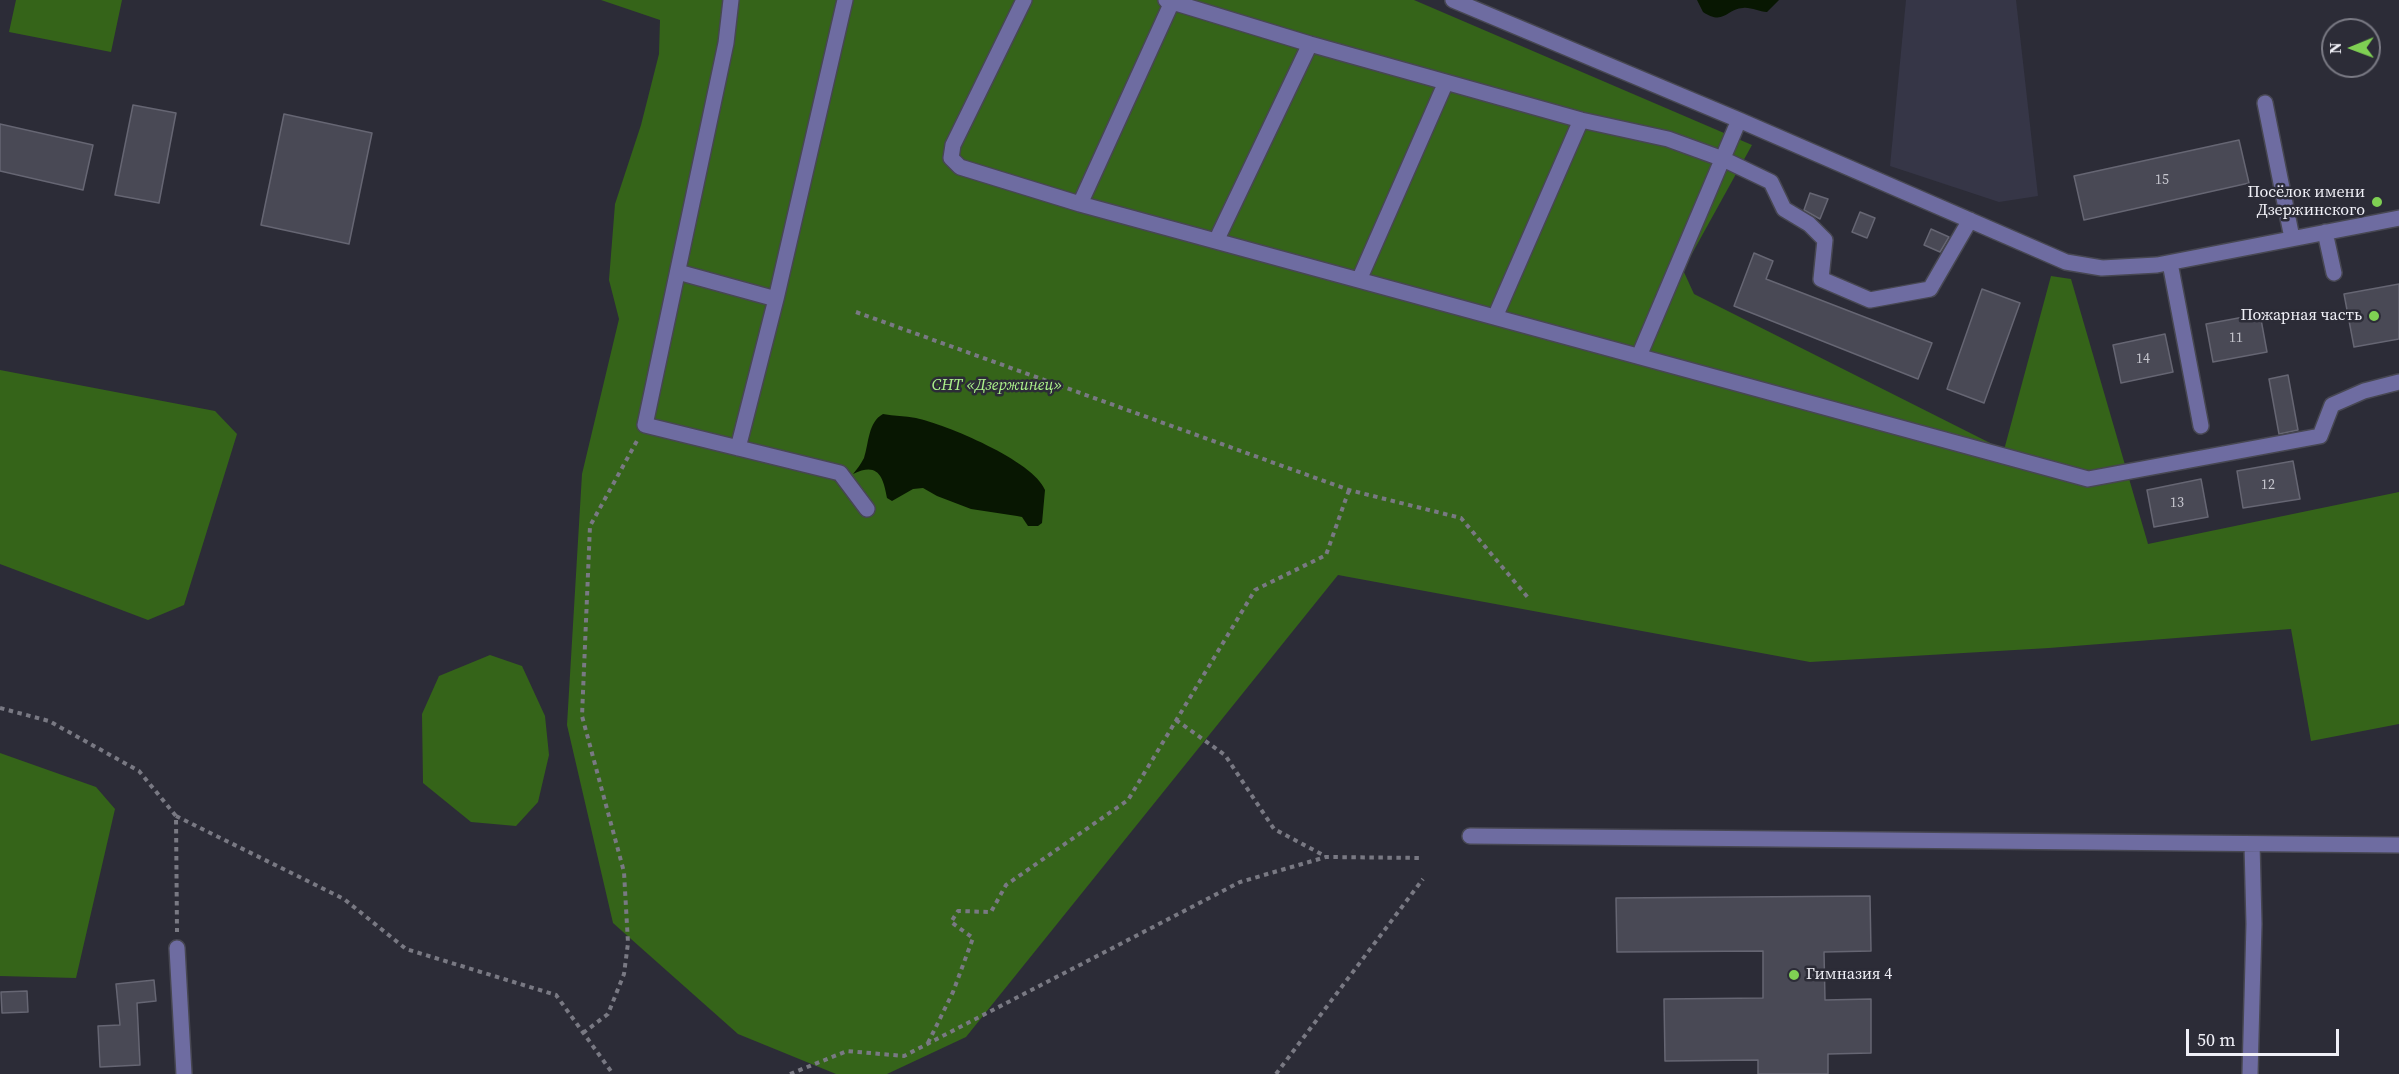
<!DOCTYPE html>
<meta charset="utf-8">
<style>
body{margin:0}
#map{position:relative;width:2399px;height:1074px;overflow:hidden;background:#2c2c37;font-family:"Source Serif 4",serif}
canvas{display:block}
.north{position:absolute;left:2321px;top:18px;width:60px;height:60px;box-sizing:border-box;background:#2c2c37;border:2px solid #7a7a84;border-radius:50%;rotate:269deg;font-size:16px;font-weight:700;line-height:24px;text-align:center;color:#f0f0f7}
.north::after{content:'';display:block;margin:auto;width:21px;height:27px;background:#7fd053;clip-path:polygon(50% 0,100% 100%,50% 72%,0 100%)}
.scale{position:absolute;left:2186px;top:1029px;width:153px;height:27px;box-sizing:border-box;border:3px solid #f0f0f7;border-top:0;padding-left:8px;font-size:18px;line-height:21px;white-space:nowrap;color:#f0f0f7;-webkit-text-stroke:4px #2c2c37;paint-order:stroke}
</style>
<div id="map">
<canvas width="2399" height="1074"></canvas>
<div class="north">N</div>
<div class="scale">50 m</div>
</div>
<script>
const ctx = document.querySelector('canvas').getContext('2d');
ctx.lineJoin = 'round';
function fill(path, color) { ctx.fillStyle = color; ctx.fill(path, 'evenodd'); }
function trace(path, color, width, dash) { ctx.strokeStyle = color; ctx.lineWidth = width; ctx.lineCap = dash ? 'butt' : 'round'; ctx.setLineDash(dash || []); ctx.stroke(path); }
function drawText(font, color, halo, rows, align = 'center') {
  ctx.font = font + ' "Source Serif 4",serif'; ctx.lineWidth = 5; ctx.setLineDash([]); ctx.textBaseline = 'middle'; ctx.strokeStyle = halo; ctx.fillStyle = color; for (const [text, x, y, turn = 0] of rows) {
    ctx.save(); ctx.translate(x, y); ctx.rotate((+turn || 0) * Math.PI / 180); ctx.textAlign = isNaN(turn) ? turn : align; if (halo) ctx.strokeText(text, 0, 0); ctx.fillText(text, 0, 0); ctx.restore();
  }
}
const built = new Path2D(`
 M1906,0H2016L2038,196L1999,202L1890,166Z`);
const green = new Path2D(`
 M16,0H122L111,52L9,32Z
 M601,0H1414L1752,145L1683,270L1694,294L2004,450L2051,276L2071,279L2148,544L2399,492V724L2311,741L2291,629L2049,648L1810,662L1338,575L966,1037L887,1074H836L738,1034L613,923L567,725L582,474L619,319L609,280L615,204L641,125L659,54L660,20Z
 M0,370L215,411L237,434L184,605L148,620L0,564Z
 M490,655L522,666L545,716L549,755L538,802L516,826L471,822L423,783L422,714L439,676Z
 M0,753L96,787L115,809L76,978L0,976Z`);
const water = new Path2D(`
 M1697,0H1779L1767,12C1759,12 1751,7 1743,8C1726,9 1724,26 1703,12Z
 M883,414C894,416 905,416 916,418C945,424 1034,461 1045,490L1042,523L1038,526H1028L1022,517L1017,516L971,509L937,496L923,488L913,489L892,501L887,498C883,476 878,462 853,474C857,469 861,464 864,458C869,443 868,422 883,414Z`);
const building = new Path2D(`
 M133,105L176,113L159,203L115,195Z
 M284,114L372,133L349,244L261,225Z
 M0,124L93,145L83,190L0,171Z
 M2239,140L2249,183L2084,220L2074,176Z
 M1810,193L1828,199L1820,219L1804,210Z
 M1860,212L1875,218L1867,238L1852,232Z
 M1931,229L1949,237L1940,252L1924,245Z
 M1754,253L1773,261L1766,279L1932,343L1918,379L1734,306Z
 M2399,284V339L2354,347L2344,294Z
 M1982,289L2020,303L1984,403L1947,389Z
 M2260,314L2267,352L2213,362L2206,324Z
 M2165,334L2173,372L2121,383L2113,345Z
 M2288,375L2298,430L2279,434L2269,379Z
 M2293,461L2300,499L2243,508L2237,471Z
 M2201,479L2208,517L2154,527L2147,490Z
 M1870,896L1871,951L1824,952L1825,1000L1871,999V1053L1828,1054V1074H1758V1060L1665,1061L1664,999L1763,998V951L1617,952L1616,898Z
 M154,980L156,1001L137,1003L140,1065L100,1067L98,1026L120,1025L116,984Z
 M27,991L28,1012L2,1013L1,992Z`);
const path = new Path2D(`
 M856,312L1349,490L1461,518L1530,600
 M0,708L49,721L139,771L176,816L177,932
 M1176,720L1225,755L1274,829L1325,856
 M176,816L344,899L406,949L556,995L613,1074
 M583,1033L608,1014L624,974L628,943L624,872L582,716L590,526L638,439
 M928,1043L953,992L973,938L951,922L958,911L991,912L1006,885L1128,800L1255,590L1326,555L1349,490
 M790,1074L847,1051L904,1056L1240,882L1326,857L1423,858
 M1276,1074L1423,879`);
const minor = new Path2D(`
 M731,0L726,43L645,425L840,473L867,509
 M1024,0L953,145L951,158L960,167L1080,204L2088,479L2320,436L2332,405L2364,391L2399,382
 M1166,0L1310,44L1581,120L1668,139L1723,159L1771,182L1784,209L1809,224L1825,240L1821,279L1870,300L1930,289L1970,220
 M1453,0L1739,120L2066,262L2102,268L2157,265L2399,218
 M2265,103L2292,238
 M1080,204L1172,2
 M2325,232L2334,273
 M1216,241L1310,44
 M2170,263L2201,426
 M678,272L776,299L738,448
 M1359,280L1446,82
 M776,299L845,0
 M1495,317L1581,120
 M1639,356L1739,120
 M1470,836L2399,845
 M177,948L184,1074
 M2250,1074L2254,924L2252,844`);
const markers = [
 [2377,202,6,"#7fd053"],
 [2374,316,6,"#7fd053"],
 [1794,975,6,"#7fd053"]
];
const numberNames = [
 ["15",2162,180],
 ["11",2236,338],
 ["14",2143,359],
 ["12",2268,485],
 ["13",2177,503]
];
const poiNames = [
 ["Посёлок имени",2365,193],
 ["Дзержинского",2365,211],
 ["Пожарная часть",2362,316],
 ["Гимназия 4",1806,975,"left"]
];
const parkNames = [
 ["СНТ «Дзержинец»",997,386]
];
fill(built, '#363647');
fill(green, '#356419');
fill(water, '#081702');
fill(building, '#494955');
trace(building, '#666673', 1.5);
trace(minor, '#474752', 18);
trace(path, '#797983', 4, [4.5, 4.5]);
trace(minor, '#6e6ca1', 15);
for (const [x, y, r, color] of markers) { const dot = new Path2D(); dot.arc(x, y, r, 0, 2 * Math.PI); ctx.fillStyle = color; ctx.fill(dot); trace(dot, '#2c2c37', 2); }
drawText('14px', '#c6c6ce', null, numberNames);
drawText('16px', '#f0f0f7', '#2c2c37', poiNames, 'right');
drawText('italic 16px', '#acf28b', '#2c2c37', parkNames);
</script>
